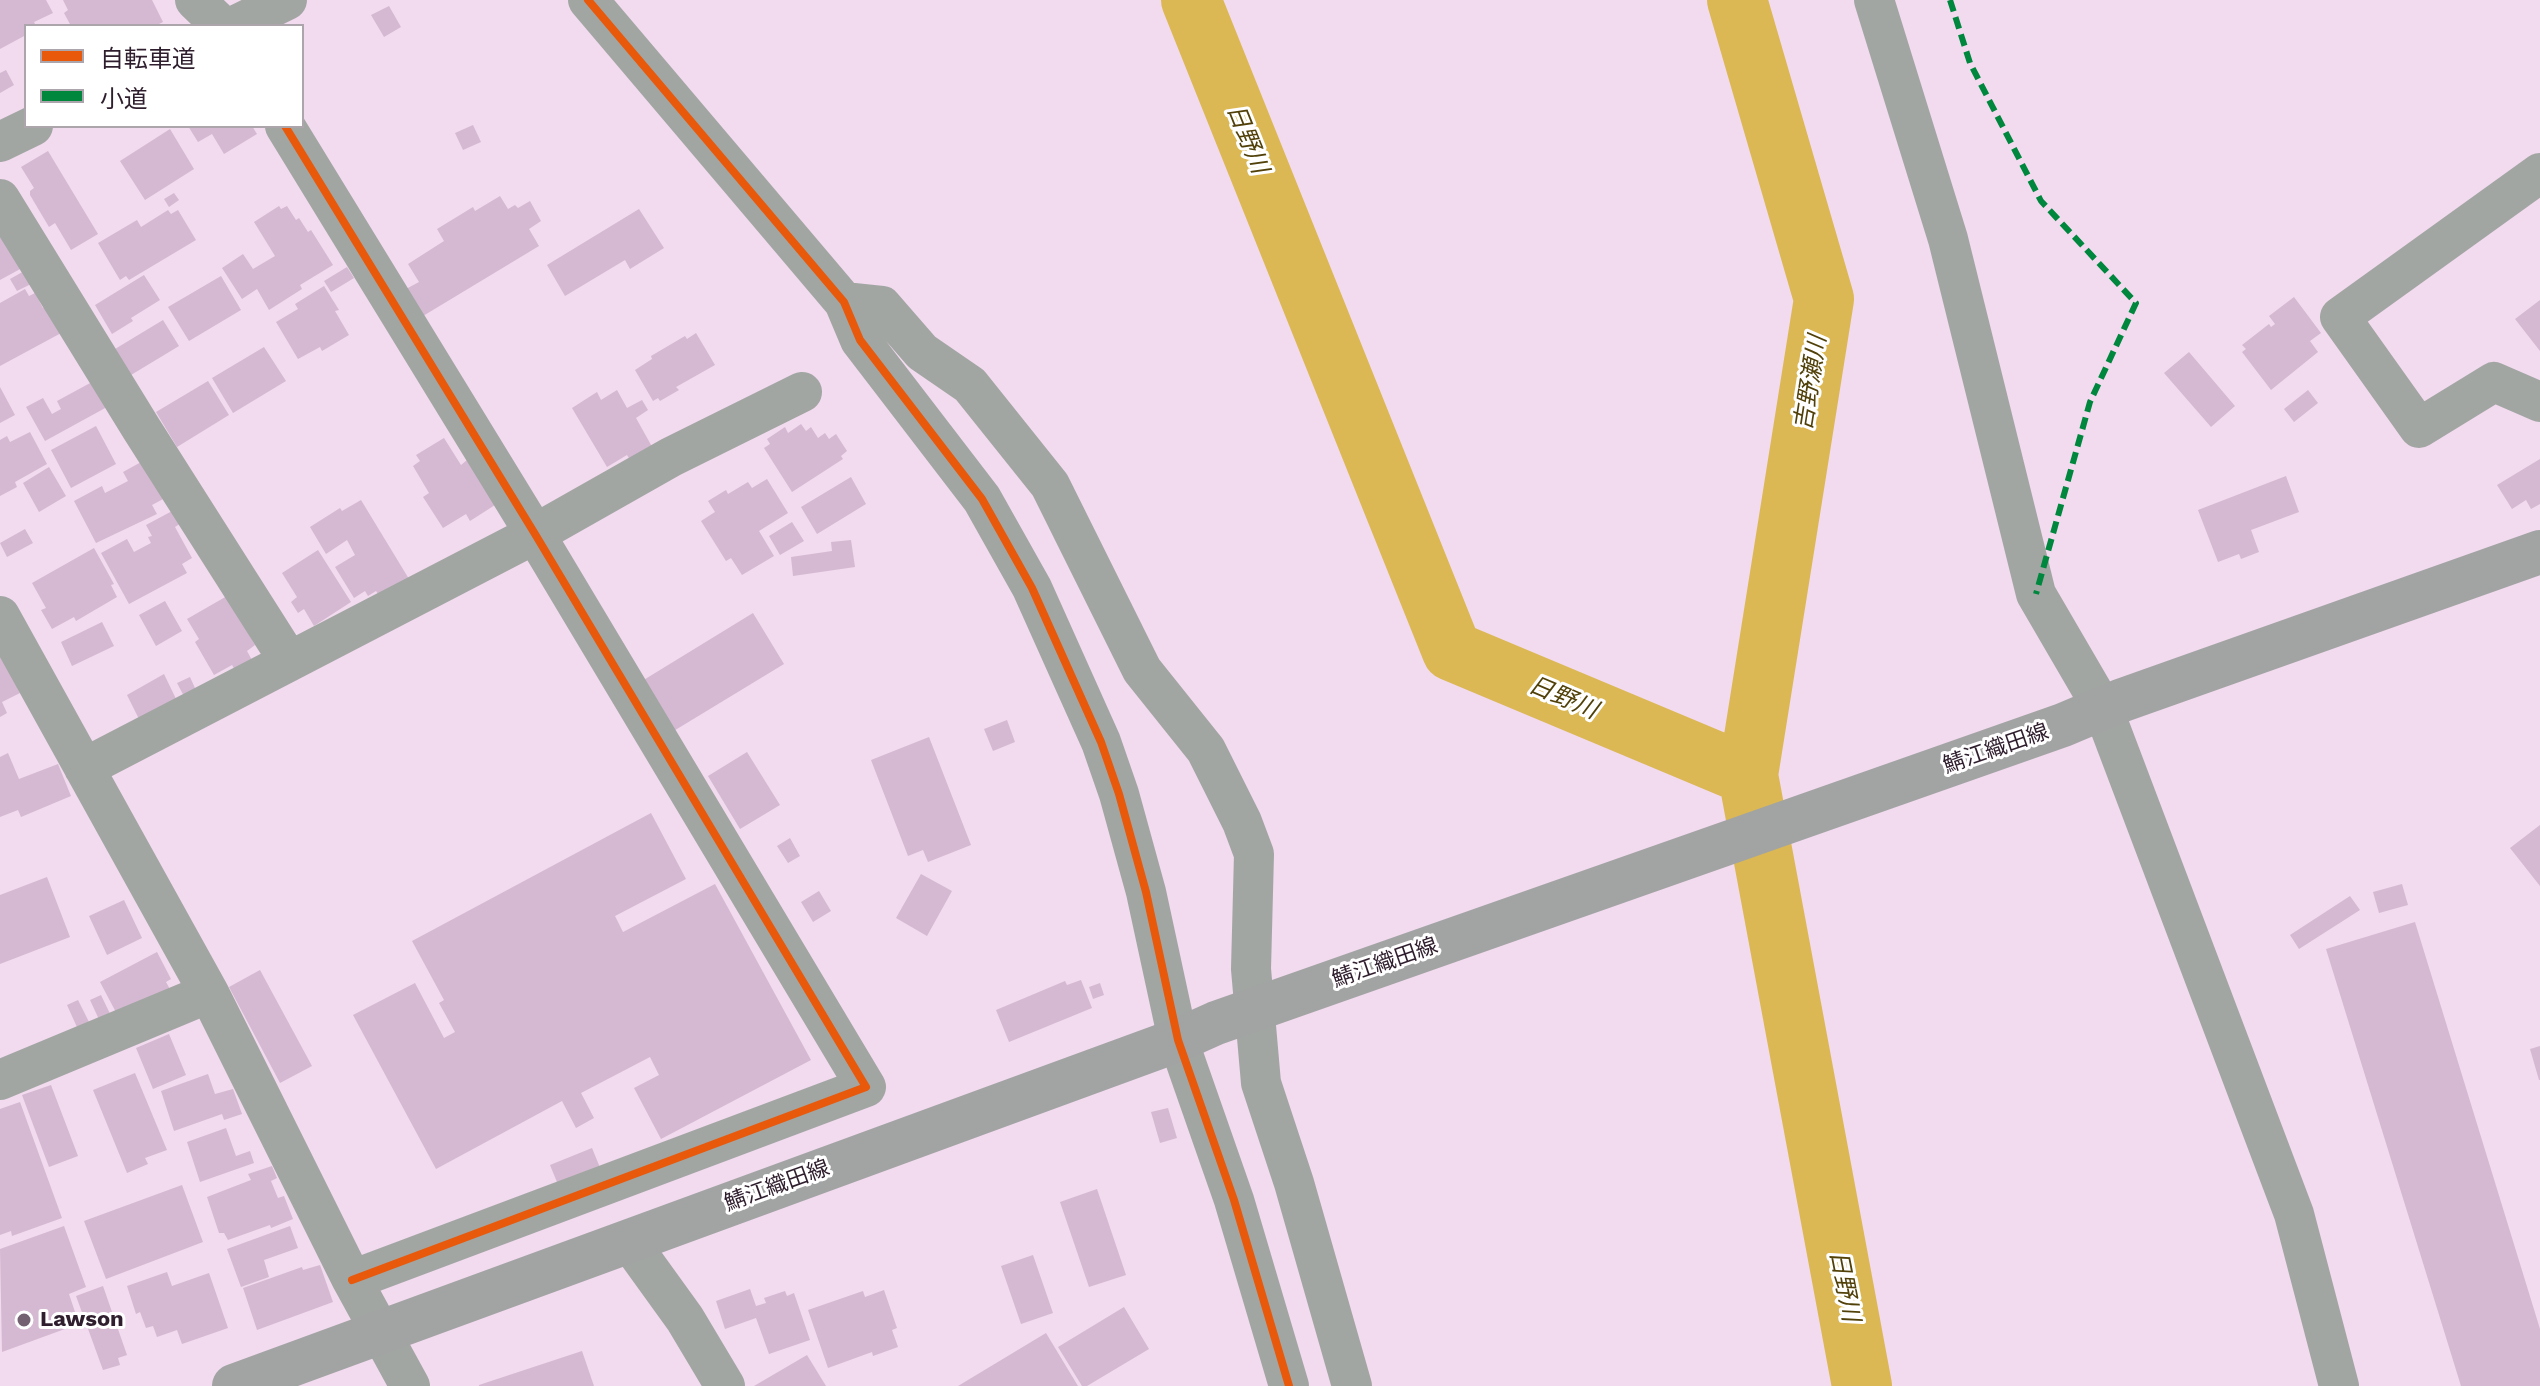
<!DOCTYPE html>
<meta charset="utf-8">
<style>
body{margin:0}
#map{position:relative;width:2540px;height:1386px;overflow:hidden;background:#f2daef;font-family:"Work Sans","Noto Sans JP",sans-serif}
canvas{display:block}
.legend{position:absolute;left:24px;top:24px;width:280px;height:104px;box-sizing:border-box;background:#fff;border:2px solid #aca5ab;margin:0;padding:10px 14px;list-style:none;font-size:24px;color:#2f1e2d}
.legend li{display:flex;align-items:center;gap:16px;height:40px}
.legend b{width:40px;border:2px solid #aca5ab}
</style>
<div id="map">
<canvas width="2540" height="1386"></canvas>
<ul class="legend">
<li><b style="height:10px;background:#e8590c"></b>自転車道</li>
<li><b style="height:10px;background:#00873e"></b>小道</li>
</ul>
</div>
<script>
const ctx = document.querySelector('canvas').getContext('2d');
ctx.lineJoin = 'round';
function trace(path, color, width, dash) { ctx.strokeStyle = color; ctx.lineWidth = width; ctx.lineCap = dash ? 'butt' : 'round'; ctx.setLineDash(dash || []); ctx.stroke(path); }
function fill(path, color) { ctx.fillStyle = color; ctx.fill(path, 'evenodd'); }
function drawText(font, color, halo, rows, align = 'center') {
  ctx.font = font + ' "Work Sans","Noto Sans JP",sans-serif'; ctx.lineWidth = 6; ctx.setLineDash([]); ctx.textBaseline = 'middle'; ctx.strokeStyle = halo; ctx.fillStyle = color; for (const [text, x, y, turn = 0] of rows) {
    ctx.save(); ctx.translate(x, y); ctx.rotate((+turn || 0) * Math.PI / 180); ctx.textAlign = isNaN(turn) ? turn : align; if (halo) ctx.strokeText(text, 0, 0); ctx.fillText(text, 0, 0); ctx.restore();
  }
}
const river = new Path2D(`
 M1191,0L1452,651L1748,775
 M1737,0L1824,299L1748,775L1862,1386`);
const building = new Path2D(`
 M0,0H46L53,13L34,22L36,26H26V35L0,49Z
 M63,0H152L163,22L155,26H71L64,13L68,10Z
 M389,6L401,27L384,37L371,15Z
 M6,70L14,85L0,93V73Z
 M473,125L481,142L463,150L455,133Z
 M188,126H252L257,134L224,154L212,134L198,142Z
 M170,129L194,169L145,200L120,161Z
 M48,151L98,234L71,250L55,223L49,227L30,195V191L34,188L21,167Z
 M174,193L179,200L169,207L164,199Z
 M500,196L508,209L515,205L518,208L530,201L541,221L529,229L539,246L423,316L406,289L419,282L408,264L444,241L437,229L473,207L475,211Z
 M279,206L281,209L287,206L296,220L299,218L308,232L311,230L333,265L300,285L302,289L269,310L257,289L242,299L222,268L243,254L253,269L275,256L254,222Z
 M639,209L664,248L630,269L625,260L565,296L547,265Z
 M168,210L171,214L178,210L196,240L129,280L126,276L120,280L98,243L137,220L141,227Z
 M0,229L22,268L0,280Z
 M347,267L354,278L331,292L324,281Z
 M26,270L33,283L17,291L10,279Z
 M144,275L160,300L131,318L133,321L112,334L95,305Z
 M221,276L241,310L189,341L168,307Z
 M324,286L339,310L335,311L349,335L322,351L320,347L298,359L276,322L298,309L295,304Z
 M25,289L29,296L35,293L43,308L48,305L63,332L0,366V303Z
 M2294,297L2321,333L2310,341L2318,352L2271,390L2242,352L2246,349L2242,345L2269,324L2271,327L2275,324L2269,316Z
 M2540,300V351L2515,319Z
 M163,320L179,346L131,375L115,349Z
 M696,333L715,365L676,387L679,390L660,401L658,398L653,401L635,370L652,359L651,356L685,336L687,339Z
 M264,347L286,381L233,413L212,378Z
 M2189,352L2235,406L2211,427L2164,373Z
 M208,381L229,415L177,447L156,412Z
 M92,382L107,407L45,441L26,407L43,398L52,414L61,409L57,401Z
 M0,387L15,415L0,423Z
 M617,390L627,408L642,400L648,410L636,418L655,452L633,465L627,455L607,467L572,408L597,392L601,400Z
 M2308,390L2318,403L2294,422L2284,409Z
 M801,424L806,431L811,427L818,438L825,433L829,439L836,434L847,451L841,456L843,459L792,492L764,448L770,444L767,439L785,427L788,433Z
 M96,426L116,464L71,488L51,450Z
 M30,432L47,464L15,482L17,487L0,496V440L7,436L10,442Z
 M444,438L461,465L467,460L495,505L470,521L466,514L443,528L423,497L429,493L413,466L420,461L416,455Z
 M2540,459V504L2531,509L2526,500L2512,509L2497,485Z
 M143,461L165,498L152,505L157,514L96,543L74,501L102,486L105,493L128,481L123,472Z
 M49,467L66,496L39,512L23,483Z
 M2286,476L2299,512L2251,530L2259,552L2241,559L2239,554L2218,562L2198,510Z
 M851,477L866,504L817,534L801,507Z
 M767,479L788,513L759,531L774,556L742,575L731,558L726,561L701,521L715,512L708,501L726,490L728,494L748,482L752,488Z
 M361,500L409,579L380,597L376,591L368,596L365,591L354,598L335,567L355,555L347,540L326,554L310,527L340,508L342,511Z
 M174,510L181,523L175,527L192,558L182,564L187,573L129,604L101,553L127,539L134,552L151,543L148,537L152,536L146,525Z
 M792,522L804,541L780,555L769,536Z
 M25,529L33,543L7,557L0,543Z
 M851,540L855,567L793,576L791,557L832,551L831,542Z
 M94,548L114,584L111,585L117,597L76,621L74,617L52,629L41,610L46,608L32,583Z
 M318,550L351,602L314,626L304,609L298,613L291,602L297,597L282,573Z
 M227,596L255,645L247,651L253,662L236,672L232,665L214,675L195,642L199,639L187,619Z
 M165,601L182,631L156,646L139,615Z
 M753,613L784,664L672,732L642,681Z
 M102,622L114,646L72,666L61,642Z
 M0,652L20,693L2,702L7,713L0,717Z
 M164,674L178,703L141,723L127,695Z
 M190,677L199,697L187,702L177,683Z
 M1007,720L1015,742L993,751L984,729Z
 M929,737L971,845L928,862L923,850L908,856L871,760Z
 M747,752L780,805L740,829L708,776Z
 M8,753L19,779L58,764L71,796L21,817L18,810L0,817V757Z
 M651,813L686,879L615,916L623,932L715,884L811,1060L661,1139L634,1088L659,1075L650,1057L581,1093L594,1118L576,1128L562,1101L436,1169L353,1015L415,983L444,1038L455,1032L439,1003L444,1000L412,941Z
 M2540,825V886L2510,848Z
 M790,838L800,856L788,863L777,846Z
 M921,874L952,891L927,936L896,918Z
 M47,877L70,937L0,964V895Z
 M2402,884L2408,905L2379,913L2373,892Z
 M819,891L831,911L813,922L801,902Z
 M2350,896L2360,910L2299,949L2290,935Z
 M124,900L142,938L107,955L89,916Z
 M2415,922L2540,1329V1386H2461L2326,949Z
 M157,952L171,979L166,982L171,991L119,1018L100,982Z
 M260,970L312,1066L280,1083L229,987Z
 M1081,980L1092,1008L1009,1042L996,1010L1065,981L1067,985Z
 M1100,983L1104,995L1093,999L1089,987Z
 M101,995L113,1020L102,1026L90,1000Z
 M78,1000L93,1030L81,1036L67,1005Z
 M169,1034L186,1075L153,1089L136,1048Z
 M2540,1046V1080H2539L2530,1049Z
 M135,1073L167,1150L145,1158L148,1164L127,1173L93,1090Z
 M208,1074L215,1094L233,1089L242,1114L224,1120L222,1114L174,1131L161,1091Z
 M51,1085L78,1156L49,1167L22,1095Z
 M20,1102L62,1218L12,1236L11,1231L0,1235V1109Z
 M1168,1108L1177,1138L1160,1143L1151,1112Z
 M226,1128L236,1156L250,1151L254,1163L200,1182L187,1142Z
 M592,1148L601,1170L559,1187L550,1165Z
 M272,1166L277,1178L271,1181L278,1198L284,1196L293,1219L271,1228L270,1225L228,1240L224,1233H219L207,1197L251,1180L248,1174Z
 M182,1185L203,1242L106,1279L84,1221Z
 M1097,1189L1126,1275L1089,1287L1060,1202Z
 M64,1226L86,1287L69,1294L77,1318L71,1321L73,1326L2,1352L0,1249Z
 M290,1226L298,1248L264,1260L269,1277L241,1287L227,1249Z
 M1033,1255L1053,1313L1021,1324L1001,1266Z
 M320,1265L333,1302L257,1330L243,1288L302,1267L303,1270Z
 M167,1272L172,1286L209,1273L228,1328L182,1344L177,1330L157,1337L153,1326L146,1328L140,1312L136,1314L127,1286Z
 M103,1286L127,1355L118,1358L120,1365L103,1370L76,1296Z
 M750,1289L756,1306L766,1303L764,1298L785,1291L787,1296L794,1293L810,1340L769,1354L756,1318L725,1329L716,1301Z
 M884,1290L897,1328L892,1330L898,1347L873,1356L872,1352L828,1368L808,1310L863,1291L865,1297Z
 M1124,1307L1149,1349L1087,1386H1082L1058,1347Z
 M1046,1333L1078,1386H958Z
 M582,1351L594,1386H479V1385Z
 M807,1355L826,1386H754Z`);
const street = new Path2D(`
 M195,0L222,26
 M588,0L844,302L860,340L982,499L1032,588L1101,742L1119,794L1146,892L1178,1040L1234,1200L1289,1386
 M1874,0L1948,239L2036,594L2103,709L2294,1214L2339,1386
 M234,26L287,0
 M285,126L535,534L866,1087L352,1280
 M0,142L33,126
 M2540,173L2340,317L2419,428L2494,382L2540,402
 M0,199L141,428L289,661
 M844,302L882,306L922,352L970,385L1050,485L1142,670L1206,750L1242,822L1254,854L1251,969L1261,1083L1294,1183L1352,1386
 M0,616L209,993L352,1280L410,1386
 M84,768L535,534L671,457L802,392
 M0,1080L209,993
 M628,1240L685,1319L725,1386`);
const secondary = new Path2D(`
 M234,1386L1178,1040L1216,1023L2063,725L2120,701L2540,552`);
const quiet = new Path2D(`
 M1950,0L1970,63L2041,201L2136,303L2090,402L2036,594`);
const cycleway = new Path2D(`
 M588,0L844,302L860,340L982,499L1032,588L1101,742L1119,794L1146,892L1178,1040L1234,1200L1289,1386
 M285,126L535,534L866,1087L352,1280`);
const markers = [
 [24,1320,8,"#736071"]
];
const streetNames = [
 ["鯖江織田線",1996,749,-19],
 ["鯖江織田線",1385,963,-19],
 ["鯖江織田線",777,1186,-20]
];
const poiNames = [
 ["Lawson",40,1320]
];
const waterNames = [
 ["日野川",1247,139,68],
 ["吉野瀬川",1811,383,-81],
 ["日野川",1563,698,23],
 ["日野川",1844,1286,79]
];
trace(river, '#dbb854', 60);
fill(building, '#d5b9d2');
trace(street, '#a2a6a3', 40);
trace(secondary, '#a2a4a3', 44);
trace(quiet, '#00873e', 6, [12, 6]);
trace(cycleway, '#e8590c', 8);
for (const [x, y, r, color] of markers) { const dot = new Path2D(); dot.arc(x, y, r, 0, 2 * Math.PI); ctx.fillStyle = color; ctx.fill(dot); trace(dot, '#fff', 3); }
drawText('22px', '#2f1e2d', '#fff', streetNames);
drawText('bold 22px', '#2f1e2d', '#fff', poiNames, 'left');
drawText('italic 24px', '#514109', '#fff', waterNames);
</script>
